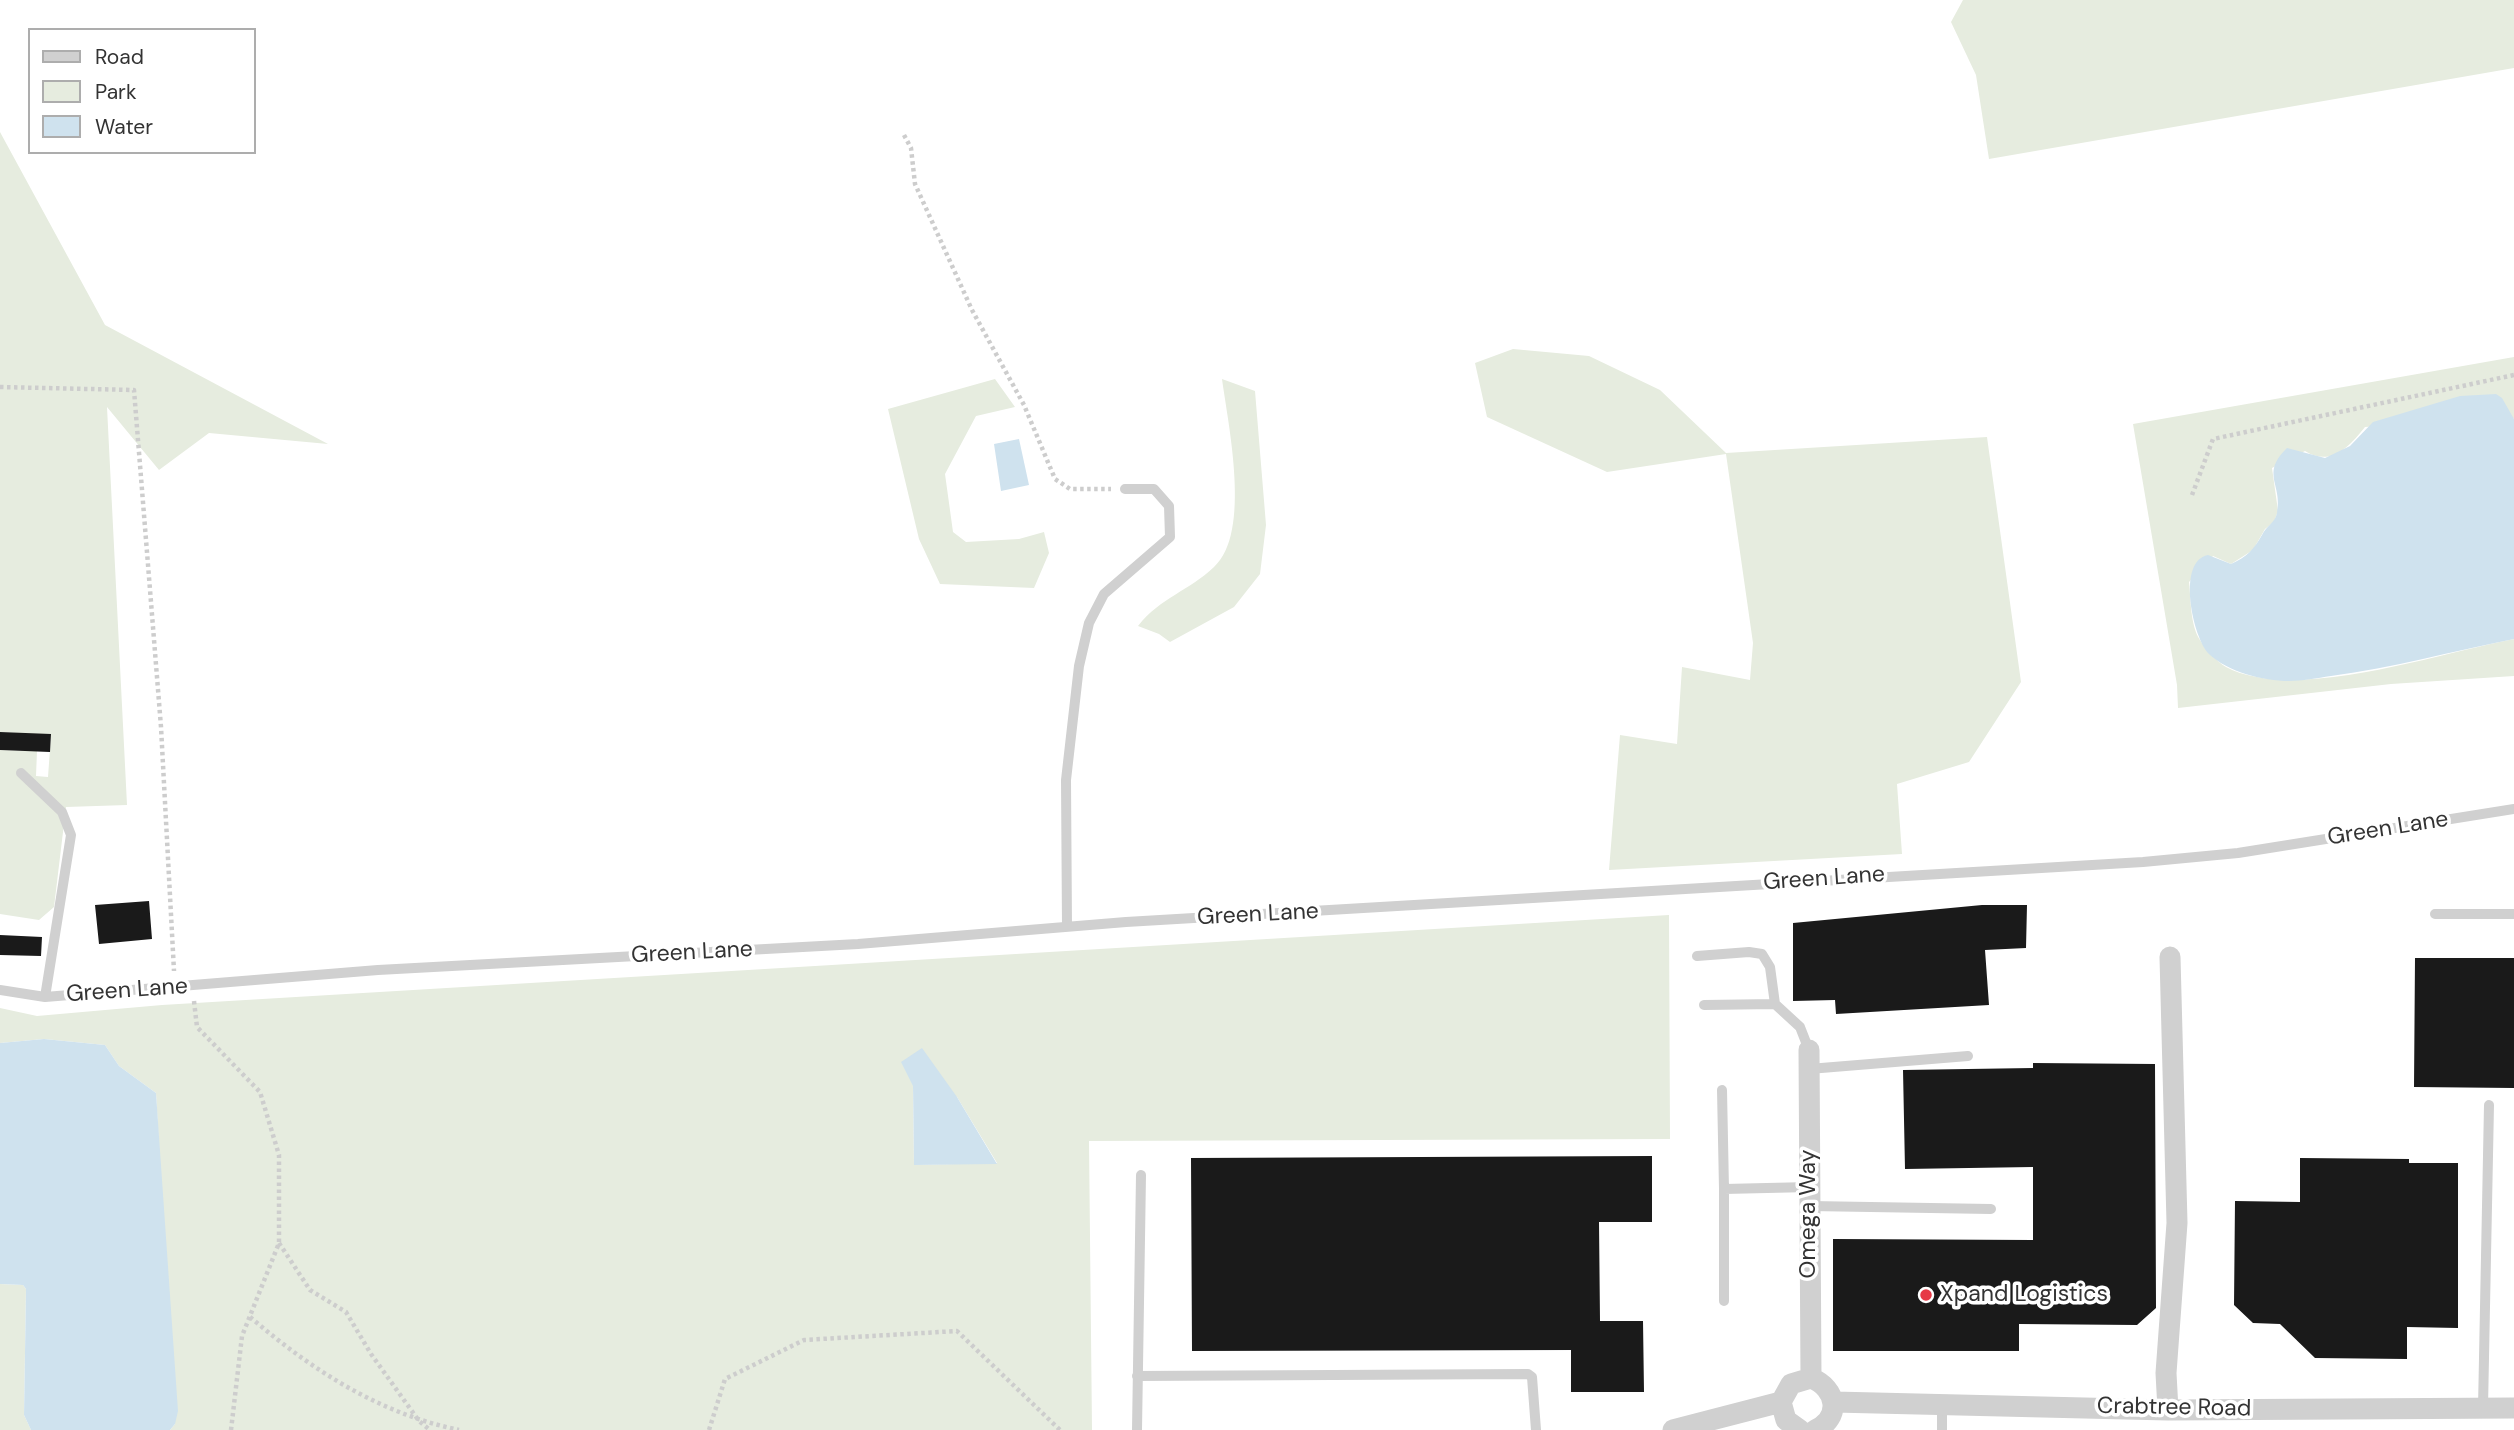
<!DOCTYPE html>
<style>
body{margin:0}
#map{position:relative;width:2514px;height:1430px;overflow:hidden;background:#fff;font-family:"DM Sans",sans-serif}
canvas{display:block}
.legend{position:absolute;left:28px;top:28px;width:228px;height:126px;box-sizing:border-box;background:#fff;border:2px solid #adadad;margin:0;padding:9px 12px;list-style:none;font-size:21px;color:#333}
.legend li{display:flex;align-items:center;gap:14px;height:35px}
.legend b{width:35px;border:2px solid #adadad}
</style>
<div id="map">
<canvas width="2514" height="1430"></canvas>
<ul class="legend">
<li><b style="height:9px;background:#d0d0d0"></b>Road</li>
<li><b style="height:19px;background:#e6ecdf"></b>Park</li>
<li><b style="height:19px;background:#cfe2ee"></b>Water</li>
</ul>
</div>
<script>
const ctx = document.querySelector('canvas').getContext('2d');
ctx.lineJoin = 'round';
function fill(path, color) { ctx.fillStyle = color; ctx.fill(path, 'evenodd'); }
function trace(path, color, width, dash) { ctx.strokeStyle = color; ctx.lineWidth = width; ctx.lineCap = dash ? 'butt' : 'round'; ctx.setLineDash(dash || []); ctx.stroke(path); }
function drawText(font, color, halo, rows, align = 'center') {
  ctx.font = font + ' "DM Sans",sans-serif'; ctx.lineWidth = 7; ctx.setLineDash([]); ctx.textBaseline = 'middle'; ctx.strokeStyle = halo; ctx.fillStyle = color; for (const [text, x, y, turn = 0] of rows) {
    ctx.save(); ctx.translate(x, y); ctx.rotate((+turn || 0) * Math.PI / 180); ctx.textAlign = isNaN(turn) ? turn : align; if (halo) ctx.strokeText(text, 0, 0); ctx.fillText(text, 0, 0); ctx.restore();
  }
}
const green = new Path2D(`
 M1963,0H2514V68L1989,159L1976,75L1951,22Z
 M0,132L105,325L328,444L209,433L159,470L107,407L127,805L66,807L54,907L39,920L0,914V750L37,751L36,776L48,777L51,735L0,732Z
 M1513,349L1589,356L1660,390L1726,453L1987,437L2021,682L1969,762L1897,784L1902,854L1609,870L1620,735L1677,744L1682,667L1750,680L1753,643L1726,454L1607,472L1487,417L1475,363Z
 M2514,357V419L2512,417L2365,427C2349,447 2331,467 2305,451L2272,468L2278,511L2274,522L2265,529L2253,550L2231,564L2213,556L2189,582C2191,599 2190,625 2200,640C2205,648 2217,662 2226,667C2294,703 2439,653 2514,639V676L2391,684L2178,708L2177,685L2133,424Z
 M995,379L1015,407L976,416L945,474L953,532L966,542L1019,539L1044,532L1049,553L1034,588L940,584L919,539L888,409Z
 M1222,379L1255,391L1266,525L1260,574L1234,607L1170,642L1159,634L1138,626C1161,597 1189,591 1214,567C1252,533 1228,424 1222,379Z
 M1669,915L1670,1139L1089,1141L1092,1430H170L175,1424L156,1093L119,1066L105,1045L44,1039L0,1043V1008L37,1016L162,1005ZM913,1086L957,1097L997,1163L914,1165Z
 M0,1284L23,1285L26,1289L24,1415L31,1430H0Z`);
const water = new Path2D(`
 M2496,394L2502,398L2514,419V639C2453,651 2393,668 2331,676C2317,678 2302,681 2289,681C2263,681 2228,672 2209,654C2193,638 2176,561 2208,555L2231,564C2247,557 2254,549 2262,535C2266,526 2275,523 2277,513C2283,484 2260,474 2287,448L2325,458L2350,446L2373,422L2460,396Z
 M1019,439L1029,485L1001,491L994,444Z
 M44,1039L105,1045L119,1066L156,1093L178,1411L175,1424L170,1430H31L24,1415L26,1289L23,1285L0,1284V1043Z
 M922,1048L957,1097L997,1164L914,1165L913,1086L901,1062Z`);
const building = new Path2D(`
 M0,732L51,734L50,752L0,750Z
 M149,901L152,939L99,944L95,905Z
 M1982,905H2027L2026,948L1985,950L1989,1005L1836,1014L1835,1000L1793,1001V923Z
 M0,935L42,937L41,956L0,955Z
 M2415,958H2514V1088L2414,1087Z
 M2033,1063L2155,1064L2156,1308L2137,1325L2019,1324V1351H1833V1239L2033,1240V1167L1905,1169L1903,1070L2033,1068Z
 M1652,1156V1222H1599L1600,1321H1643L1644,1392H1571V1350L1192,1351L1191,1158Z
 M2300,1158L2409,1159V1163H2458V1328L2407,1327V1359L2315,1358L2280,1324L2253,1323L2234,1305L2235,1201L2300,1202Z`);
const path = new Path2D(`
 M904,135L911,148L915,184L972,310L1024,405L1055,479L1070,489H1111
 M0,387L134,390L161,727L174,971
 M2192,495L2213,439L2514,375
 M194,1001L197,1027L260,1092L279,1155V1243L242,1336L231,1430
 M279,1243L310,1290L346,1312L371,1354L419,1421L430,1430
 M250,1317C312,1370 378,1413 459,1430
 M709,1430L725,1379L804,1340L957,1331L1060,1430`);
const lane = new Path2D(`
 M21,773L62,812L71,835L45,997
 M2435,914H2514
 M1067,927L1066,780L1079,666L1089,623L1104,594L1170,537L1169,506L1154,489H1125
 M1697,956L1749,952L1762,954L1770,967L1775,1004
 M0,990L45,997L378,970L858,944L1126,922L2143,862L2238,853L2514,809
 M1704,1005L1775,1004L1800,1027L1809,1050
 M1809,1069L1968,1056
 M1722,1090L1724,1189
 M1810,1206L1991,1209
 M1724,1301V1189L1810,1187
 M1137,1376L1528,1374L1532,1377L1536,1430
 M2483,1408L2489,1105
 M1137,1430L1141,1175
 M1942,1430V1405`);
const street = new Path2D(`
 M1809,1050L1811,1378
 M1834,1402L2168,1410L2514,1408
 M2168,1410L2166,1373L2177,1223L2170,957
 M1673,1430L1781,1402
 M1800,1430L1786,1420L1781,1402L1791,1384L1811,1378C1837,1388 1842,1418 1815,1430`);
const markers = [
 [1926,1295,7,"#e63946"]
];
const streetNames = [
 ["Green Lane",2388,829,-9],
 ["Green Lane",1824,879,-4],
 ["Green Lane",1258,915,-3],
 ["Green Lane",692,953,-3],
 ["Green Lane",127,991,-4],
 ["Omega Way",1809,1214,-90],
 ["Crabtree Road",2174,1408,1]
];
const poiNames = [
 ["Xpand Logistics",1940,1295]
];
fill(green, '#e6ecdf');
fill(water, '#cfe2ee');
fill(building, '#1a1a1a');
trace(path, '#cdcdcd', 4.5, [3.5, 3.5]);
trace(lane, '#d0d0d0', 10);
trace(street, '#d0d0d0', 21);
for (const [x, y, r, color] of markers) { const dot = new Path2D(); dot.arc(x, y, r, 0, 2 * Math.PI); ctx.fillStyle = color; ctx.fill(dot); trace(dot, '#fff', 2.5); }
drawText('23px', '#333', '#fff', streetNames);
drawText('23px', '#333', '#fff', poiNames, 'left');
</script>
